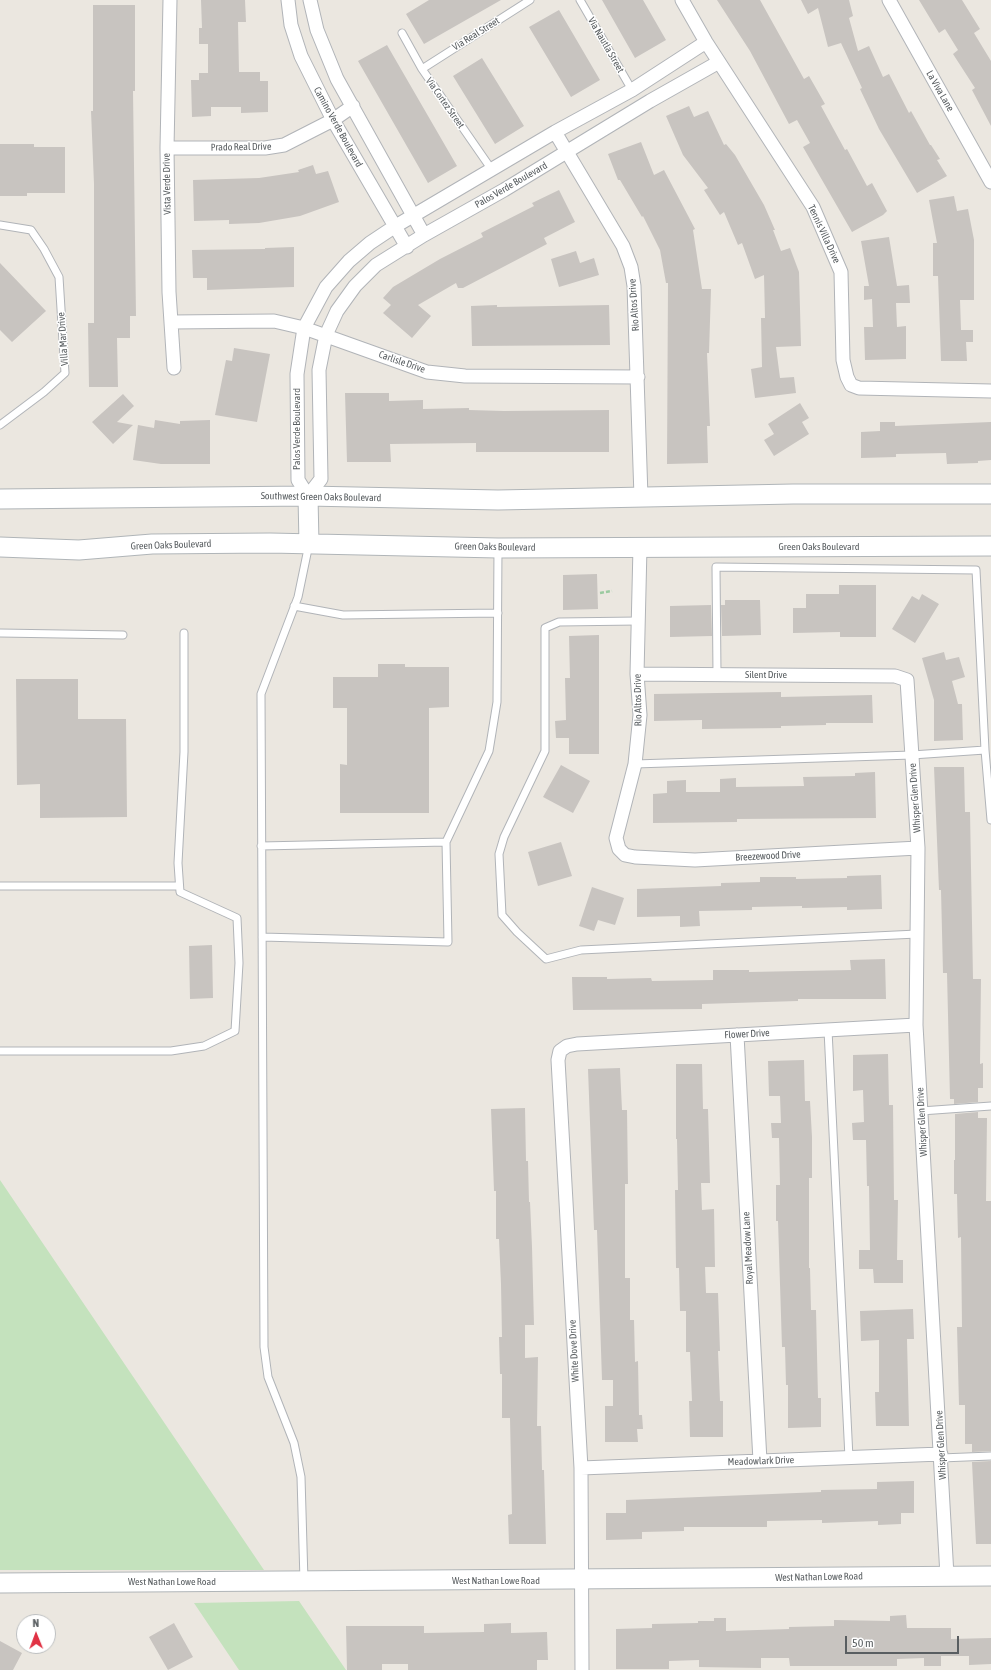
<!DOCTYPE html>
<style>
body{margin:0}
#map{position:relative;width:991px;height:1670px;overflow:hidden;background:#ebe7e0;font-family:"Asap Condensed",sans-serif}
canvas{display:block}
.north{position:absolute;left:16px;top:1614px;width:40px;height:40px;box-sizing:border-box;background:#fff;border:1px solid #bdbfc0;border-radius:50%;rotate:359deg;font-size:11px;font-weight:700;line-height:16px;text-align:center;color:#595e61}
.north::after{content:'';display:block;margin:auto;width:14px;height:18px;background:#e03244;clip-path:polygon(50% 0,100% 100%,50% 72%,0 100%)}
.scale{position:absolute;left:845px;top:1636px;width:114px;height:18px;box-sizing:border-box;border:2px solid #595e61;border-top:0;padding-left:5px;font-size:12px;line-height:14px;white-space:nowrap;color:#595e61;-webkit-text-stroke:3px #fff;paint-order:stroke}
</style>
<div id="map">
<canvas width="991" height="1670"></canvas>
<div class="north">N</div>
<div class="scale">50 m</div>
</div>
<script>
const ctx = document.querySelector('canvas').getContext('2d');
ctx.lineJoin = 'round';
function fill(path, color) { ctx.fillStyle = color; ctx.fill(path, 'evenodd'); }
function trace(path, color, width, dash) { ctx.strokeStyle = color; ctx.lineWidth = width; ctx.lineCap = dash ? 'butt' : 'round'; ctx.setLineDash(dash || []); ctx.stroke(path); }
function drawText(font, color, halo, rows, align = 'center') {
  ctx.font = font + ' "Asap Condensed",sans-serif'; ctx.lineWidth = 3; ctx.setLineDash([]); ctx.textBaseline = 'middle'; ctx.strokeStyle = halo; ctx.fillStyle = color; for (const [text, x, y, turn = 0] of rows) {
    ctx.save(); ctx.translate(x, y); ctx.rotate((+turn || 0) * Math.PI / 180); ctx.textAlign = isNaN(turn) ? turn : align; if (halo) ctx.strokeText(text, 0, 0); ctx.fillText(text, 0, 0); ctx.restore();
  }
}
const green = new Path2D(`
 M0,1180L264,1570H0Z
 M299,1601L346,1670H239L194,1603Z`);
const building = new Path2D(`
 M201,0H245L246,22H238L239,72H260V81H268V112L241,113V107H211V116L192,117L191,80H199V73H208V44H199V28H202Z
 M429,0H501L424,44L406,14Z
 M602,0H643L666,40L635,58Z
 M717,0H760L804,79L809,76L825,104L821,106L845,150L847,149L867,186L872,183L887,211L883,215L852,232L803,147L810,143L797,120L789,124L750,51Z
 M801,0H849L853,16L849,18L858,51L869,46L883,77L889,74L909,113L911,111L930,145H931L940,159L937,160L947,176L917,193L879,129L860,89L862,88L841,43L828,47L818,8L808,14Z
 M919,0H962L980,29L974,33L991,61V126L972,90L975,88L953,54L958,50L945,29L939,33Z
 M93,5H135V91H133L136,316H130V338H117L118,387H89L88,323H94V184L91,111H93Z
 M559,10L600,80L571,97L529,27Z
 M387,45L457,166L428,183L358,61Z
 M482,58L524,126L495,144L453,76Z
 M689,106L694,117L708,111L724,145L726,144L735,155L764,205L775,230H773L781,251L790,248L799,272L801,346L776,347L780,378L794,377L796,393L755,398L751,369L762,367L761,318H765L764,275L755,279L742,243L738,245L724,212L720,215L704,190L708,188L683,155L666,116Z
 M641,142L654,175L664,170L695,229L693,230L702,289H711L709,353H707L710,426H707L708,463L667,464L668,283H666L660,250L643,216L642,217L620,180H618L608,154Z
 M0,144H34V147H65V193H27V196H0Z
 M313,165L316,174L328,171L339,202L300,216L259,223L229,224V220L194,221L193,180L259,178L299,172L298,170Z
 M559,190L575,222L544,238L547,244L463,288H458L456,283L418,305L431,316L412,338L383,313L391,305L383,298L393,287L440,259L483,237L481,233L534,206L532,203Z
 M954,196L957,211L968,209L974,240V300H960L961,330H973V342H966L967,361H941L938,276H933V243H937L929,200Z
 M889,237L897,286L909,285L910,303H896L897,327L906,326V359L865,360L864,327H873L872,299L864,300V286H869L861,241Z
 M294,247V287L207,290V278H193L192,250L265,249V248Z
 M576,251L580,263L594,258L599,275L559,287L551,259Z
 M0,263L46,311L12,342L0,330Z
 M497,305V307L609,305L610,345L472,346L471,306Z
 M234,348L270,354L257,422L215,415L226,360L232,361Z
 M345,393H389V401L423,400V409L469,408V410L504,411L609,410V452H476V443L390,444L391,462H347Z
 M123,394L134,406L117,422L133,425L113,444L92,422Z
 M800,403L809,418L802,422L809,434L774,456L764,440L774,434L768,424Z
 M155,420L180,424V421L210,420V464H161L133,460L138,425L154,428Z
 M880,422H895V426L991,422V460L978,461V463L947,464L946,453L896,454V457L861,458V432L880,431Z
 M597,574L598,609L563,610V575Z
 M839,585H876V637H840V632L793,633V608H806V594H839Z
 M922,594L939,604L915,643L892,629L912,596L919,600Z
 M725,600H760L761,635L722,636L721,605H725Z
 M711,605L712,636L670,637V606Z
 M599,635V754H569V738H556L555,721L566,720L565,678H570L569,636Z
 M944,652L946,660L959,657L965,677L952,681L958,704H962L963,740L934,741V700L922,658Z
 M378,664H405V667H449V707L429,708V813H340V764L347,765V708H333V677H378Z
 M16,679H78V719H126L127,817L40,818V784L17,785Z
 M781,692V697L872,695L873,723H826V725L781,726V728L702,729V720L654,721V694Z
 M561,765L590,781L573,813L543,797Z
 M934,767H964L965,812H970L973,979H981L980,1064L983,1063V1088H978V1102L954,1104V1099H950L947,973H943L941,890H939Z
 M875,772L876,818L737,819V822L653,823V794L667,793V781L686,780V792H720V779L736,778V787L804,786L803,777L855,776V773Z
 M561,842L572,876L538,886L528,852Z
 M881,875L882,909L847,910V907L802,908V906L752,907V910L699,911L700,926L680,927V916L637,917V889L721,886V883L760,882V877H796V879L847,878V876Z
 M592,887L624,898L615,925L598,920L594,931L579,926Z
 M212,945L213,998L190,999L189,946Z
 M885,959L886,999H798V1001L702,1004V1009L573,1010L572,977H607V979L651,978L652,981L713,980V970H749V972L851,970L850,960Z
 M888,1054L889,1105H893L894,1200H898L897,1260H903V1283H874L873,1269H859V1250H870L869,1186H867L866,1140H853L852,1123L864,1122L863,1090L853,1091V1055Z
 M804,1060L805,1101H810L812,1137V1178H809V1268H810L811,1310H816L818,1398H821V1427L788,1428V1385H786L785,1347H782L778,1221H776V1185H780L779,1138H772L771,1123H781L780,1096H769L768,1061Z
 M676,1064H702L703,1109H708L710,1183H701L702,1210L714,1209L715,1267H705L706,1293H718L720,1351H718L720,1401H723V1437H690L689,1401H692L690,1352H686V1311H680L679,1268H676L675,1190H678L677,1139H676Z
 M620,1068L622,1110H627L628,1184H625V1278H630V1320H634L635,1362L638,1361L639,1415H642L643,1429H637L638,1442H605V1406H613V1380H602L597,1230H594L588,1069Z
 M525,1108L526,1161H528L529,1202H530L532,1247L534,1325H525V1358L538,1357L537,1426H541L542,1470H544L546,1544H509L508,1515L512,1514L510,1418H502V1374H500L499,1337H502L501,1284L499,1239H496V1191H494L491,1109Z
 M978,1112V1118H987L986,1201H991V1451L972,1452V1444H965V1405H959L957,1327H962L961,1237L958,1238L957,1194H954V1160H955V1114Z
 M913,1309L914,1339H907L909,1426H876L875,1392H879V1340L861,1341L860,1311Z
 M991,1461V1544H976L972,1462Z
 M914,1481V1513H901V1524L878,1525V1521L822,1523V1520L767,1521V1527H684V1531L642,1532V1539L606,1540V1513H626V1500L821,1492V1490L877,1489V1482Z
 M906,1615L907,1628H951V1639L991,1638V1664L969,1665V1656H941V1666H924V1658L897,1659V1666H790L789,1658H761V1668L699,1667V1660L669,1661V1669H616V1629L652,1628V1624L698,1623V1621H714V1618H726V1631L789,1629V1627L834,1626V1620L890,1621V1616Z
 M174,1623L193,1657L168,1670L149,1637Z
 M511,1623V1633L547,1632L548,1660H537V1670H408V1664H382V1670H347L346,1626H424V1633L484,1632V1624Z
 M0,1641L22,1653L13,1670H0Z`);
const path = new Path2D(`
 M600,593L612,591`);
const lane = new Path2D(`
 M580,0L632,90
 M402,33L422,69L492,170
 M422,69L530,0
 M0,225L31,230L44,249L59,277L65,373L44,392L0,425
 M294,606L343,615L498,613
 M638,621L559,622L545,628V751L504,837L499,854L502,915L517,932L546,959L581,950L917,934
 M0,633L123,635
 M985,750L991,820
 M635,764L912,755L985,750L976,570L716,567L717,674
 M261,846L446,842
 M0,886H179
 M262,937L448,942L446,842L489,751L497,702L498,548
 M828,1030L849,1458
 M0,1051H171L204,1046L235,1031L239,963L237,918L180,892L178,863L184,752V633
 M921,1111L991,1106
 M941,1458L991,1456
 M304,1581L301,1477L294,1443L268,1377L264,1347L261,694L298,597L309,544`);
const street = new Path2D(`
 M170,0L167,148L169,292L174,368
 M288,0L291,25L301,56L333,120L407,247
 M310,0L317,30L337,79L424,235
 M682,0L706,42L813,207L841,272L843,360L847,377L851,385L859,388L991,391
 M889,0L991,182
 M706,42L632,90L555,132L394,227L370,243L349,261L326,287L304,328L297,374L298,480L308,496L321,479L319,370L326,335L337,311L355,286L376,265L424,235L504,190L650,101L719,62
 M555,132L623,246L631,267L634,286L641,497
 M167,148H265L284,145L333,120L353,106
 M172,322L274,321L304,328L427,372L465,376L638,377
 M640,547L637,674L640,715L635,764L616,838L619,849L625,855L635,857L695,860L918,848
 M637,674L895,676L907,680L918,848L916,1025L947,1576
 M737,1035L760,1461
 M581,1468L941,1454
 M582,1670L581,1468L558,1060L560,1051L567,1046L577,1044L916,1025`);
const secondary = new Path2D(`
 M308,496L309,544
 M0,499L308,496L498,500L793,494H991
 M0,547L79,550L152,544L270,543L498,548L991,546
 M0,1583L991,1576`);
const streetNames = [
 ["Via Real Street",476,34,-32],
 ["Via Nautla Street",606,45,60],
 ["La Viva Lane",940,91,60],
 ["Via Cortez Street",445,103,55],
 ["Camino Verde Boulevard",338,127,61],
 ["Prado Real Drive",241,147,-1],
 ["Vista Verde Drive",167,184,-91],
 ["Palos Verde Boulevard",511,185,-30],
 ["Tennis Villa Drive",824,234,65],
 ["Rio Altos Drive",634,305,-94],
 ["Villa Mar Drive",63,339,-94],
 ["Carlisle Drive",402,362,19],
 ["Palos Verde Boulevard",297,429,-90],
 ["Southwest Green Oaks Boulevard",321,497,1],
 ["Green Oaks Boulevard",171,545,-2],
 ["Green Oaks Boulevard",495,547,1],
 ["Green Oaks Boulevard",819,547],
 ["Silent Drive",766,675],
 ["Rio Altos Drive",638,700,-91],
 ["Whisper Glen Drive",915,798,-94],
 ["Breezewood Drive",768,856,-3],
 ["Flower Drive",747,1034,-3],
 ["Whisper Glen Drive",922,1122,-93],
 ["Royal Meadow Lane",748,1248,-93],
 ["White Dove Drive",574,1351,-93],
 ["Whisper Glen Drive",941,1445,-93],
 ["Meadowlark Drive",761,1461,-2],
 ["West Nathan Lowe Road",819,1577,-1],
 ["West Nathan Lowe Road",496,1581],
 ["West Nathan Lowe Road",172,1582]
];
fill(green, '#c4e2bd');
fill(building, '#c8c4c0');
trace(lane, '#b1b4b8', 9);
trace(street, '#b1b4b8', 15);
trace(secondary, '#b0b5b8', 21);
trace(path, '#9bcaa0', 2.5, [4, 2]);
trace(lane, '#fff', 7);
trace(street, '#fff', 13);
trace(secondary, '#fff', 19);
drawText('10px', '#595e61', '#fff', streetNames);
</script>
